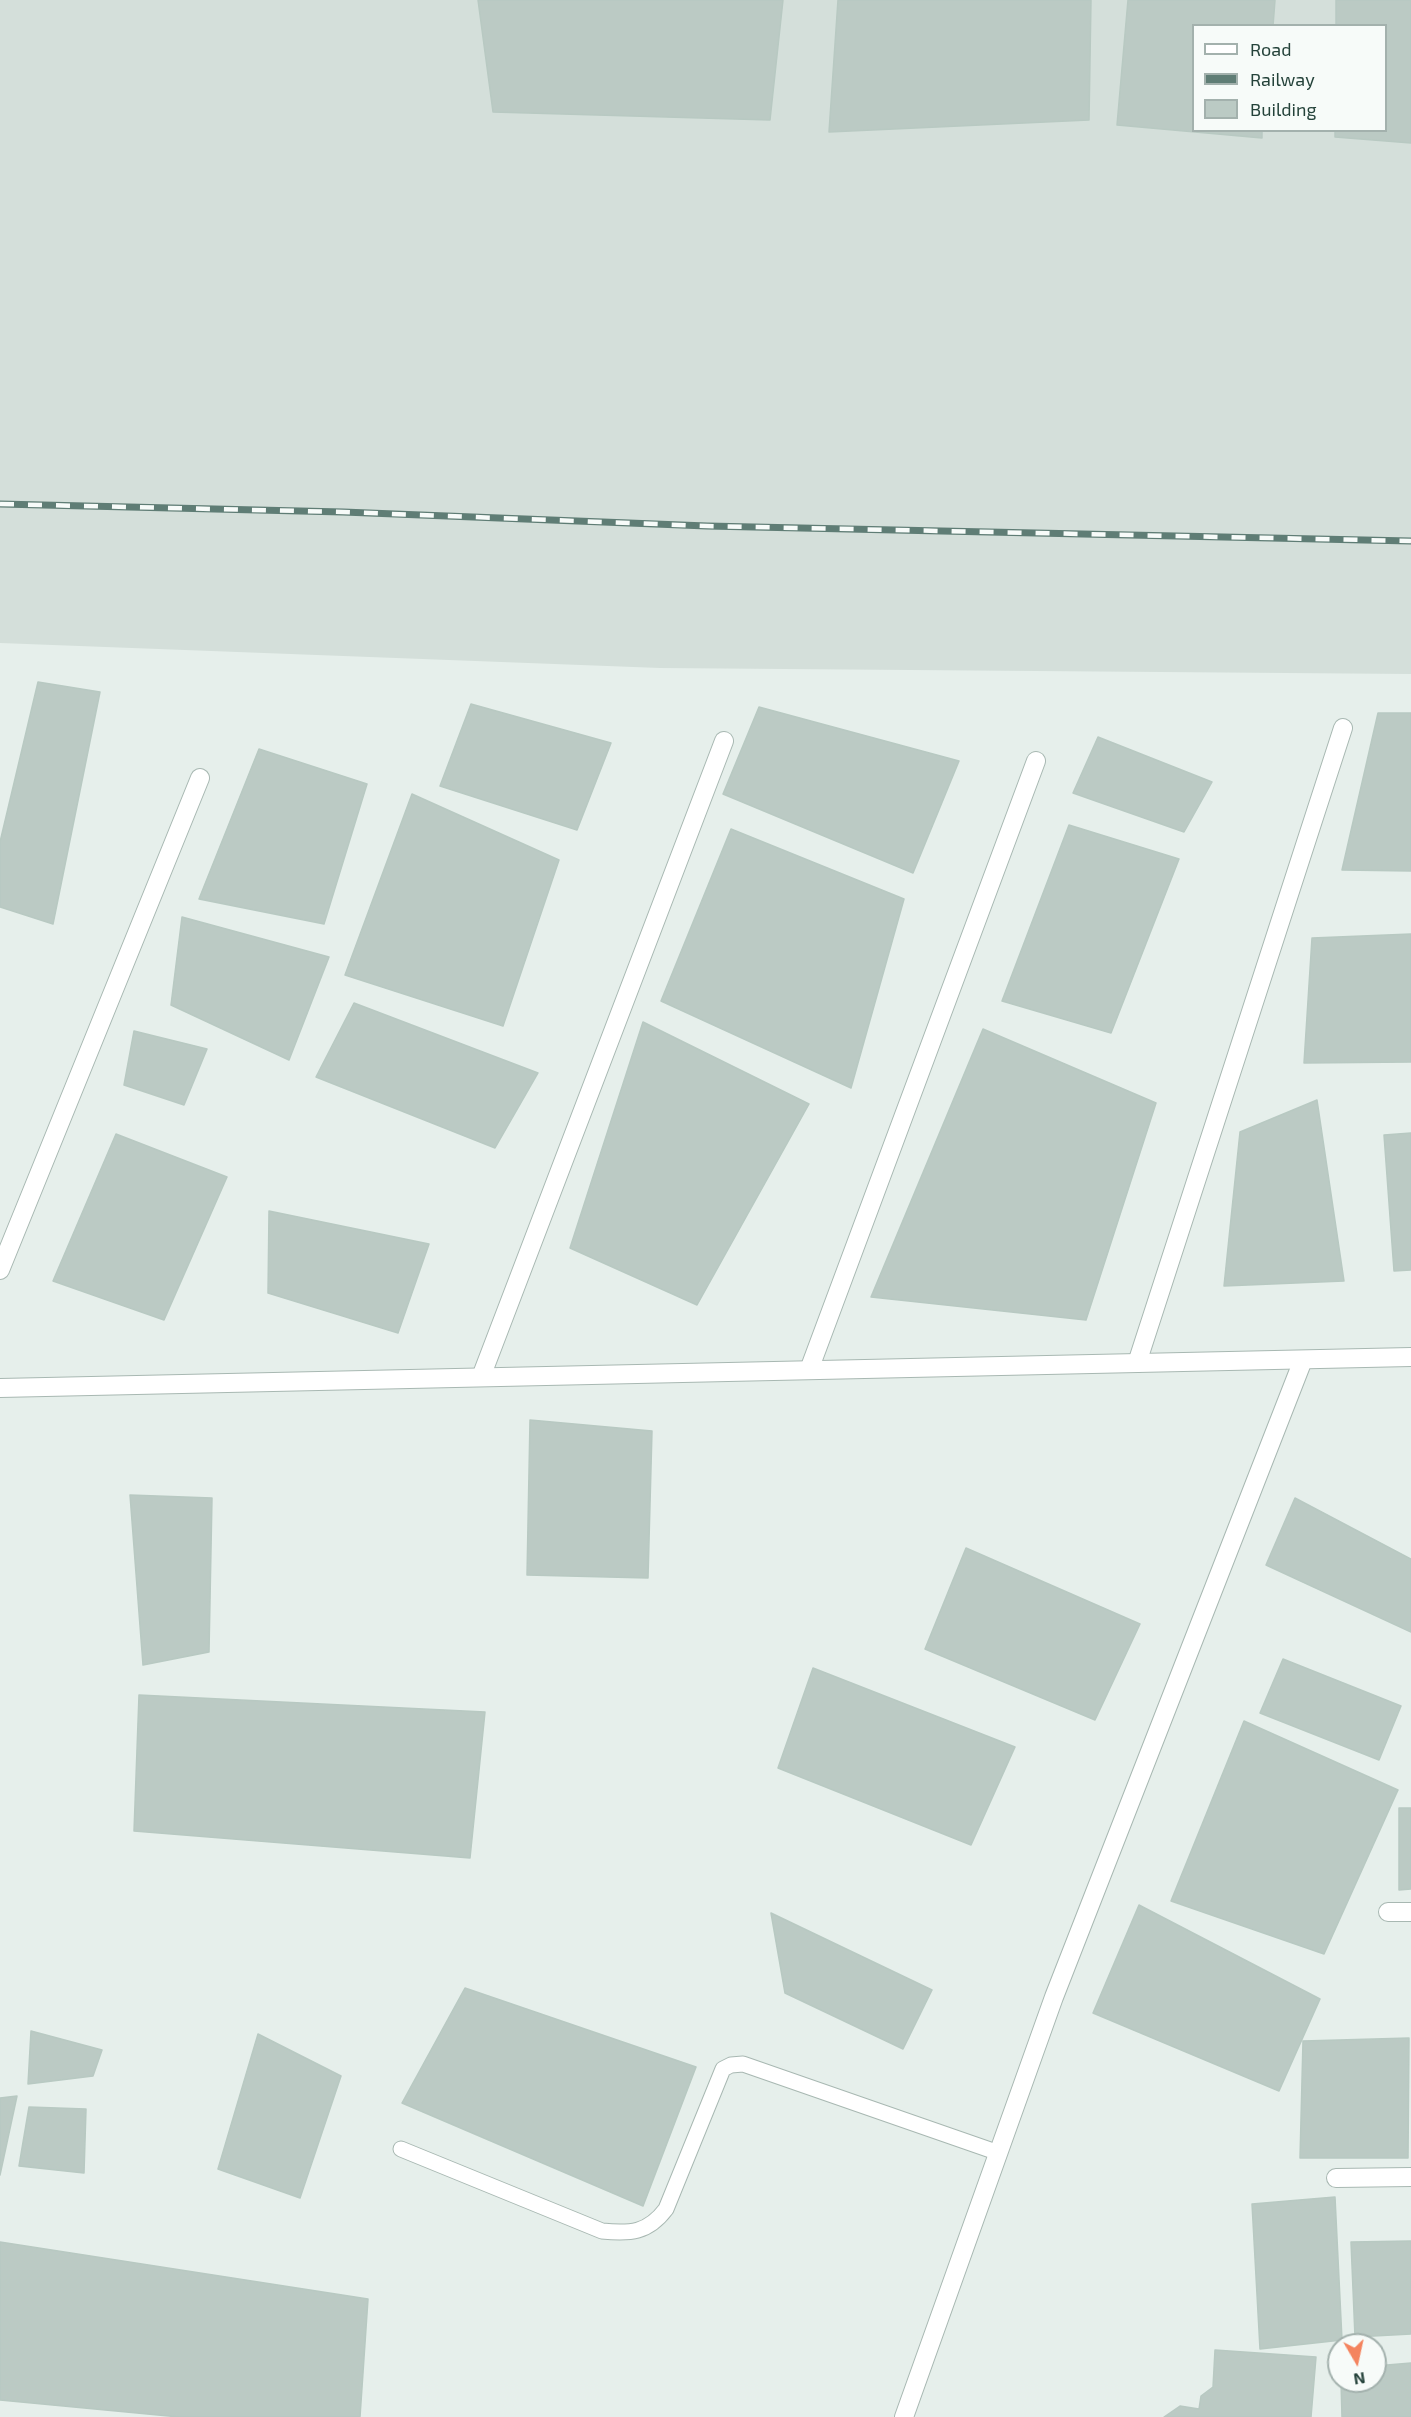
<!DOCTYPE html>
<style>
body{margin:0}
#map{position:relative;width:1411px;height:2417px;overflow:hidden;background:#e6efeb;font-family:"Exo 2",sans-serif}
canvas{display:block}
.legend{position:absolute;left:1192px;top:24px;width:195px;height:108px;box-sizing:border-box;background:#f7fbf9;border:2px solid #a3b1ad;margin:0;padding:8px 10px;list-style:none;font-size:18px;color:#24423a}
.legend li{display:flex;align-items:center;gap:12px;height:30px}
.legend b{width:30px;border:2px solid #a3b1ad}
.north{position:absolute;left:1327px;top:2333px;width:60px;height:60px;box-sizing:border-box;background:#f7fbf9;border:2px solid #a3b1ad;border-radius:50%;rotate:171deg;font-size:16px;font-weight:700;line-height:24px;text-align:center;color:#24423a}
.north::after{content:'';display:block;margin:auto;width:21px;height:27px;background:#f4845f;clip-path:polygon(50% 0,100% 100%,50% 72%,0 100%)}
</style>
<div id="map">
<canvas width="1411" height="2417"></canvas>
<ul class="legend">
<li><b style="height:8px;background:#fff"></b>Road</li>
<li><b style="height:8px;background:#5f7d75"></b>Railway</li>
<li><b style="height:16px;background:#bbcac4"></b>Building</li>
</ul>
<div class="north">N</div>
</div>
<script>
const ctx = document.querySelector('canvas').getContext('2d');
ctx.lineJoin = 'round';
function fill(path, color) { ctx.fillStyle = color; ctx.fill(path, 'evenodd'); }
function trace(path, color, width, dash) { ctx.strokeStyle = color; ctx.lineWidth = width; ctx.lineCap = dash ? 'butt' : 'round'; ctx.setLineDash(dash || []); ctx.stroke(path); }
const built = new Path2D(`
 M0,0H1411V674L660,668L0,643ZM1194,26H1386V130H1194Z`);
const building = new Path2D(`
 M478,0H783L770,120L493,112Z
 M838,0H1091L1089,120L829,132Z
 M1128,0H1275L1273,26H1194V130H1262V138L1117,125Z
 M1336,0H1411V143L1335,137V130H1386V26H1336Z
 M38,682L100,692L53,924L0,907V842Z
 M471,704L611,743L577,830L440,786Z
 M759,707L959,761L913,873L723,794Z
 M1378,713H1411V871L1342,870Z
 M1098,737L1212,782L1184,832L1073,793Z
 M259,749L367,784L324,924L199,899Z
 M412,794L559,860L503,1026L345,975Z
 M1069,825L1179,859L1111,1033L1002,1001Z
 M731,829L904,899L851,1088L661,1001Z
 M182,917L329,957L289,1060L171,1005Z
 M1411,934V1062L1304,1063L1312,938Z
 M354,1003L538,1073L495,1148L316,1077Z
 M643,1022L809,1104L697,1305L570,1248Z
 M983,1029L1156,1103L1086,1320L871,1297Z
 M134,1031L207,1049L184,1105L124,1085Z
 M1317,1100L1344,1281L1224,1286L1240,1132Z
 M1411,1133V1270L1394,1271L1384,1135Z
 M116,1134L227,1177L164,1320L53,1281Z
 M269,1211L429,1244L398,1333L268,1293Z
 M530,1420L652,1431L648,1578L527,1575Z
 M130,1495L212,1498L209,1652L143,1665Z
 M1295,1498L1411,1559V1632L1266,1565Z
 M966,1548L1140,1624L1095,1720L925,1649Z
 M1283,1659L1401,1706L1379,1760L1260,1713Z
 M813,1668L1015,1747L971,1845L778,1768Z
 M139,1695L485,1712L470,1858L134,1831Z
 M1244,1721L1398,1790L1324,1954L1171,1901Z
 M1399,1808H1411V1889L1399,1890Z
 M1139,1905L1320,1999L1279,2091L1093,2013Z
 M771,1913L932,1990L903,2049L785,1993Z
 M465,1988L696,2067L643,2206L402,2103Z
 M31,2031L102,2050L93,2076L28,2084Z
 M258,2034L341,2076L300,2198L218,2169Z
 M1409,2038L1408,2158H1300L1303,2041Z
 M17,2096L0,2175V2098Z
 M29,2107L86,2109L84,2173L19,2166Z
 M1335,2197L1342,2340L1260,2349L1252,2204Z
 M1411,2241V2334L1355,2337L1351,2242Z
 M0,2242L368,2299L360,2417H179L0,2400Z
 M1215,2350L1316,2357L1311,2417H1164L1180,2406L1199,2409L1201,2396L1213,2387Z
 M1411,2363V2417H1342L1341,2381H1375V2366Z`);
const service = new Path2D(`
 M401,2149L602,2231C630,2234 648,2233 666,2209L723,2069L731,2065L743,2064L999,2153`);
const minor = new Path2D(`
 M0,1270L200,778
 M1137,1363L1343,728
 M809,1370L1036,761
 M481,1377L724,741
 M1388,1912H1411
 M1336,2178L1411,2177
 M904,2417L1054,1997L1303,1360`);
const tertiary = new Path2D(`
 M0,1388L1411,1357`);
const rail = new Path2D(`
 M0,504L343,512L707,526L1411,541`);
fill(built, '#d4dfda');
fill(building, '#bbcac4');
trace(building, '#b8c9c2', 1.5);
trace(service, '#a8b8b2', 17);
trace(minor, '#a8b8b2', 20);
trace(tertiary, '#a8b8b2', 20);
trace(service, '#fff', 15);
trace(minor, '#fff', 18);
trace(tertiary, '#fff', 18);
trace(rail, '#5f7d75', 7);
trace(rail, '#f7fbf9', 4.5, [14]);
</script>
